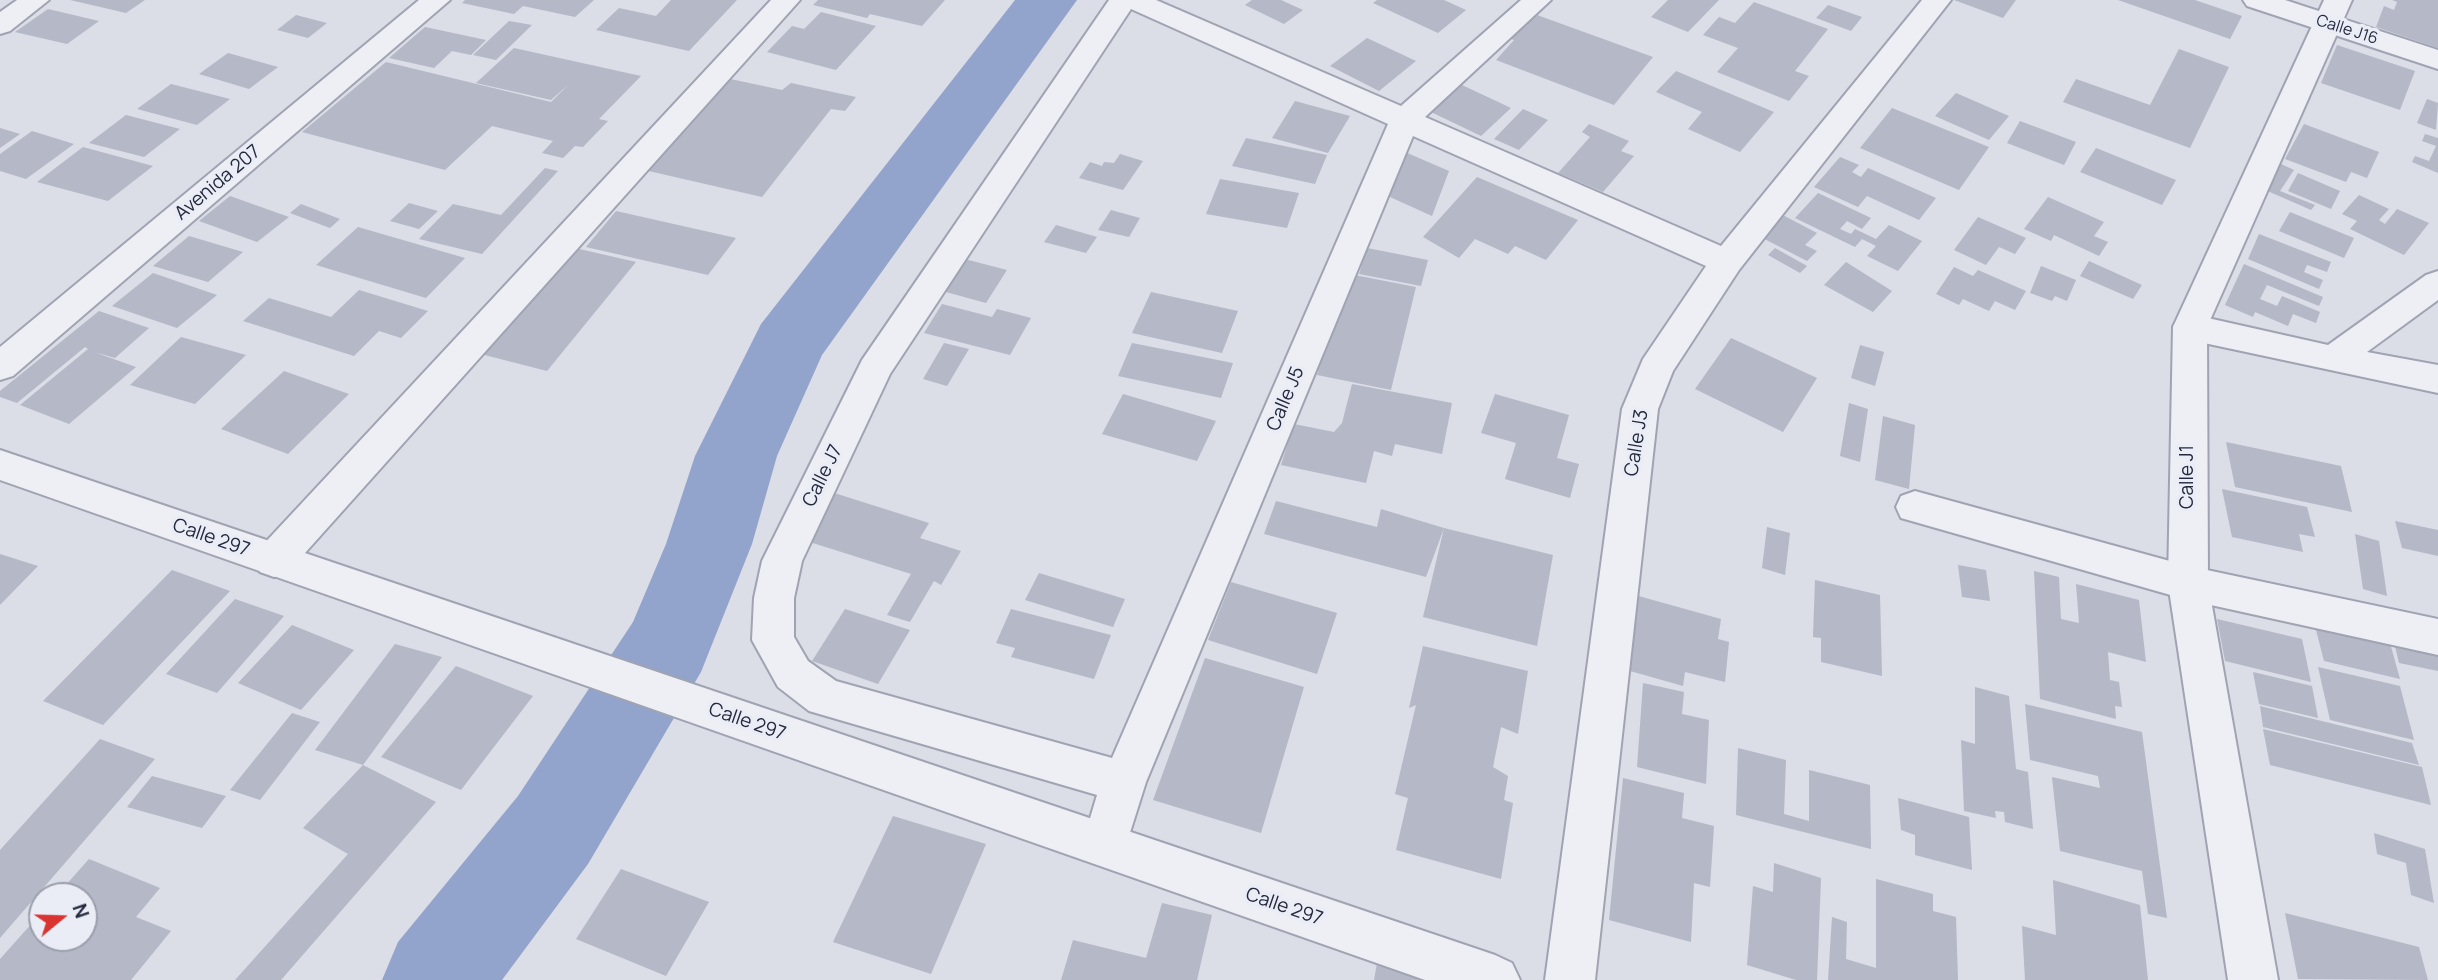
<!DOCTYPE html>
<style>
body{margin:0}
#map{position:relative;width:2438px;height:980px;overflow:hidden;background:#dbdde7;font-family:Manrope,sans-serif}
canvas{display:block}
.north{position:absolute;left:28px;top:882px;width:70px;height:70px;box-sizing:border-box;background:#eaedf5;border:2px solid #9b9fac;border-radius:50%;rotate:71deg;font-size:19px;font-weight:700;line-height:28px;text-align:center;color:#24293e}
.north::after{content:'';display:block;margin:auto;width:24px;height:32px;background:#d93432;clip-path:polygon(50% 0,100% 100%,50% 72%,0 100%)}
</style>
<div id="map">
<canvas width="2438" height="980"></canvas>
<div class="north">N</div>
</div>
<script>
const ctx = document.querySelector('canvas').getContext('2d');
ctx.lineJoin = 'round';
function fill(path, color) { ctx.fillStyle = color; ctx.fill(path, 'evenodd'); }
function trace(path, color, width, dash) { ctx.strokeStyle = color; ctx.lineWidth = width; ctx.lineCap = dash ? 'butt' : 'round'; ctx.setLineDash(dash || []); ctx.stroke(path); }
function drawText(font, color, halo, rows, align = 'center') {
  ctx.font = font + ' Manrope,sans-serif'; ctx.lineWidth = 7; ctx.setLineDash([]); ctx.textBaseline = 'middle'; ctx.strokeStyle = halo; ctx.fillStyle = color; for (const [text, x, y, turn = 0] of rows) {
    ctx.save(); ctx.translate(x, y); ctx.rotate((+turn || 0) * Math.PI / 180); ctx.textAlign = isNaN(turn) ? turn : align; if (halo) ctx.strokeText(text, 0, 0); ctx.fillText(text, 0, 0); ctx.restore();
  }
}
const river = new Path2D(`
 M1015,0H1077L822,355L777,456L752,544L701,672L588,864L502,980H382L398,942L518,796L633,622L666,544L695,456L761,324Z`);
const building = new Path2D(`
 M70,0H145L126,13Z
 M465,0H594L575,17L523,6L514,14L462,3Z
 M671,0H737L689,51L596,30L619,8L656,16Z
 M818,0H945L922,26L870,14L867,18L813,5Z
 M1252,0H1281L1303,10L1284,24L1245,5Z
 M1377,0H1444L1466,10L1438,33L1373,3Z
 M1668,0H1719L1688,32L1651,17Z
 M1954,0H2016L2003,18Z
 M2118,0H2195L2242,16L2230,39Z
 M2392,0H2438V48L2376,27L2384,6L2394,10L2397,2Z
 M1754,2L1828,29L1795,71L1809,76L1789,101L1717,72L1738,48L1703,35L1719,17L1735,23Z
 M1828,5L1862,17L1851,31L1816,18Z
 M48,9L99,21L67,44L15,32Z
 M1526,11L1653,57L1614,105L1496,60L1514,40L1503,36Z
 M821,12L876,26L836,70L767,52L792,26L804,29Z
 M296,15L327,23L308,38L277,30Z
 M509,21L532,25L496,60L473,55Z
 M425,27L486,40L471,55L452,51L434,68L389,58Z
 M1367,38L1416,61L1379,91L1330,66Z
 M2337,45L2415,71L2400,110L2321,83Z
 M514,48L641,76L599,119L608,121L583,147L575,146L563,158L542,153L553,141L492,126L445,170L302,132L386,62L551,102L569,84L551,100L476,83Z
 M2179,49L2229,67L2190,148L2063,102L2076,79L2150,105Z
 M228,53L278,67L249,89L199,74Z
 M1676,71L1774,112L1740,152L1688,129L1702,112L1656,92Z
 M721,77L782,90L791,83L856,97L845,111L831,109L762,197L640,169Z
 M171,84L230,99L197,125L137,109Z
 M1462,85L1511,108L1481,136L1431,112Z
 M1956,93L2009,116L1989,140L1935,116Z
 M2427,99L2438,103L2436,130L2417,123Z
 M1295,101L1350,116L1328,153L1272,138Z
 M1892,108L1989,147L1959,190L1860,148Z
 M1523,109L1548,120L1519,150L1494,139Z
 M126,115L180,129L144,157L89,143Z
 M2020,121L2076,142L2064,165L2007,143Z
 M1589,124L1629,141L1621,151L1634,156L1603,192L1558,173L1590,137L1582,132Z
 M2304,124L2379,152L2367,178L2351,172L2346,182L2285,159Z
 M0,128L20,134L0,148Z
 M32,131L74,144L26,179L0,171V154Z
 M2425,134L2438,138V173L2412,162L2415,156L2429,161L2436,146L2422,141Z
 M1246,138L1327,155L1315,184L1232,166Z
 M83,147L153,166L108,201L37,182Z
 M2096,148L2176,180L2162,205L2080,172Z
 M1405,152L1449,171L1432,216L1390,197Z
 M1120,154L1143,161L1123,190L1079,178L1090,162L1102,166L1104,162L1114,163Z
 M1840,157L1859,165L1852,172L1861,177L1868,168L1936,198L1919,220L1867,196L1858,207L1814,187Z
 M2279,163L2294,170L2280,191L2315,205L2311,210L2263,189Z
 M545,168L558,171L482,254L419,239L453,204L501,215Z
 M2298,173L2340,191L2331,209L2288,191Z
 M1477,177L1578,220L1546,260L1515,246L1508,254L1475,239L1459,258L1423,237Z
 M1220,179L1299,193L1287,228L1206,214Z
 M1818,193L1871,218L1862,229L1847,221L1840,229L1851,234L1855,229L1876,239L1889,225L1922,241L1898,271L1867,256L1876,246L1862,239L1855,247L1795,218Z
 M2359,195L2389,209L2379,220L2385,224L2397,209L2429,223L2404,255L2350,229L2357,221L2342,214Z
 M230,196L289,217L257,242L199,221Z
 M2048,197L2104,222L2094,236L2108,242L2099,256L2054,235L2051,241L2024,229Z
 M409,203L438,211L419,229L390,221Z
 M301,204L340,219L330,228L290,213Z
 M1111,210L1140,218L1129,237L1098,230Z
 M616,211L736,238L708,275L586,247Z
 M1775,211L1817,233L1805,245L1817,251L1807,261L1753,233Z
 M2290,212L2354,238L2344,258L2279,231Z
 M1978,217L2026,238L2015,254L1999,247L1986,265L1954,250Z
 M1056,225L1097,237L1086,253L1044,242Z
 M358,227L465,258L426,298L316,265Z
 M2259,234L2331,262L2327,272L2307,265L2304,272L2323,280L2319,289L2248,259Z
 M189,236L243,252L208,282L153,266Z
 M562,245L636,262L547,371L469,351Z
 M1367,248L1428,260L1421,286L1359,274Z
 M1775,248L1807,266L1800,273L1768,255Z
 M957,257L1007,270L986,303L935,289Z
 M2089,261L2142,285L2133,299L2080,276Z
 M1846,262L1892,291L1873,312L1824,285Z
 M2244,264L2323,297L2319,306L2267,285L2260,299L2277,306L2282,296L2320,312L2316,323L2293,314L2288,326L2255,312L2253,317L2225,305Z
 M2041,266L2076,280L2067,301L2055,296L2052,301L2030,293Z
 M1954,267L1973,276L1978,270L2026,291L2015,310L1995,301L1989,311L1963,299L1959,305L1936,294Z
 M153,273L217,295L177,328L112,306Z
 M1344,273L1416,287L1391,390L1317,375Z
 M359,290L428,311L401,338L379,331L354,356L243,321L269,298L331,317Z
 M1151,292L1238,311L1222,353L1132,333Z
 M942,304L992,317L997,309L1031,318L1010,355L924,333Z
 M99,311L149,328L115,358L94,352L136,367L69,424L20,405L88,349L85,347L17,403L0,397V391Z
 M181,337L246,355L195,404L130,385Z
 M1731,338L1817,378L1783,432L1695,389Z
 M944,343L969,349L947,386L923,379Z
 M1132,343L1233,363L1221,398L1118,376Z
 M1860,345L1884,352L1875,386L1851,378Z
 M284,371L349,394L288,454L221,429Z
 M1352,384L1452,403L1442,454L1395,444L1392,456L1374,451L1366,483L1281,465L1294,424L1334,432L1342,423Z
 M1123,394L1216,421L1197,461L1102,434Z
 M1495,394L1569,415L1557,458L1579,464L1570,498L1505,479L1516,443L1481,433Z
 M1849,403L1868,409L1860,462L1840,456Z
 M1883,416L1915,425L1909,489L1875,480Z
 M2226,442L2341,466L2352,512L2235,487Z
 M2222,489L2307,507L2315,537L2299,534L2303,552L2232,537Z
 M828,491L929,523L920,538L961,551L941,585L934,581L910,622L887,615L911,574L797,538Z
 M1276,501L1377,527L1381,509L1444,528L1553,555L1537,646L1423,617L1444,528L1426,577L1264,534Z
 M2395,521L2438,530V556L2402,548Z
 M1767,527L1790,533L1785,575L1762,568Z
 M2355,534L2379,541L2387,596L2363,589Z
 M0,554L38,566L0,605Z
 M1958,565L1986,570L1990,601L1962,597Z
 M172,570L230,591L103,725L43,701Z
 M2034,571L2059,577L2061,619L2079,623L2076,584L2139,600L2146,662L2108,652L2110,680L2119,682L2122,707L2115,706L2116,719L2040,699Z
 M1039,573L1125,599L1113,627L1025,600Z
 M1815,580L1880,595L1882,676L1821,662V638L1813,637Z
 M1231,582L1337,613L1317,674L1208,640Z
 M1635,595L1721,619L1718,639L1729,642L1725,682L1685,672L1683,686L1623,669Z
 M235,599L284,616L217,693L166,674Z
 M845,609L910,630L878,684L812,661Z
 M1011,609L1111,635L1094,679L1011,657L1015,648L996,643Z
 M2217,619L2302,639L2311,682L2225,661Z
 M292,625L354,650L301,710L238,683Z
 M2315,626L2390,643L2400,679L2324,661Z
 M2394,642L2438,652V671L2399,663Z
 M395,644L442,657L363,765L315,750Z
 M1423,646L1528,671L1518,734L1501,727L1493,767L1508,776L1504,800L1513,803L1501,879L1396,850L1408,798L1395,794L1416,705L1409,708Z
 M1205,658L1304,687L1261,833L1153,800Z
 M456,666L533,696L461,790L381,757Z
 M2318,667L2400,686L2414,740L2330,720Z
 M2253,672L2312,686L2318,718L2259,704Z
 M1643,683L1684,692L1682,714L1709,720L1706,784L1637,767Z
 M1975,687L2009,696L2016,769L2028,772L2033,829L2005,822L2004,812L1995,811L1996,818L1964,811L1961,740L1975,744Z
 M2025,704L2142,732L2167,918L2148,914L2142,871L2060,851L2052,777L2100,788L2098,776L2030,760Z
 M2260,706L2412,743L2419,765L2263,727Z
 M292,713L320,722L260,800L230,790Z
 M2263,729L2422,767L2431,805L2270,765Z
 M100,739L155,759L0,938V850Z
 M1738,748L1786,760L1784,814L1809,821V770L1870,785L1871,849L1736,815Z
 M363,765L436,802L281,980H235L348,854L303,828Z
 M152,776L226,796L202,828L127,807Z
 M1623,778L1684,793L1682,818L1714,826L1710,887L1694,883L1691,942L1609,920Z
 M1898,798L1969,817L1972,870L1915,855V835L1901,830Z
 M893,816L986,844L931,974L833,942Z
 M2374,833L2425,849L2434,903L2411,895L2406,863L2377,854Z
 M89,859L160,888L136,917L171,931L131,980H0V959L42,912V938H84V896H56Z
 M1774,863L1821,878L1817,980H1796L1747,965L1753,886L1773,892Z
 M621,869L709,902L666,976L576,939Z
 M1876,879L1933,894V911L1956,917L1958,980H1828L1832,917L1847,922L1846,959L1876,968Z
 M2053,880L2140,905L2148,980H2025L2022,926L2056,935Z
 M1162,903L1212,915L1197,980H1061L1073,940L1146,958Z
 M2285,913L2419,947L2428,980L2298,979Z
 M1377,963L1443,980H1374Z`);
const minor = new Path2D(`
 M17,0H49L10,31L0,34V12Z
 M419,0H450L13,376L0,380V347Z
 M771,0H800L288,572L274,577L260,572L254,560L260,548Z
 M1109,0H1156L1401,106L1521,0H1551L1425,117L1721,246L1922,0H1951L1739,270L1673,371L1658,409L1595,980H1545L1622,409L1643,359L1706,266L1413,136L1146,782L1121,861L1105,867L1089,861L1082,845L1097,795L809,711L778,687L752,640L754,598L762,561L862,360ZM1131,9L1388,124L1112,758L836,681L808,661L794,637V598L802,561L890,374Z
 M2243,0H2285L2438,50V69L2247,6Z
 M2438,271V300L2367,352L2438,365V393L2190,340L2178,336L2173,327L2178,318L2190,314L2328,345L2426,275Z
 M1915,491L2188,566L2438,619V655L2188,600L1901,518L1896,507L1901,496Z`);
const tertiary = new Path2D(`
 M2324,0H2352L2207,327L2208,583L2278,980H2228L2168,583L2173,327Z
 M0,450L1495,955L1512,963L1520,980H1425L0,480Z`);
const farStreetnames = [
 ["Calle J16",2347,30,18]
];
const streetNames = [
 ["Avenida 207",218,183,-40],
 ["Calle J5",1286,399,-67],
 ["Calle J3",1637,443,-81],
 ["Calle J7",823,476,-64],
 ["Calle J1",2188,477,-90],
 ["Calle 297",211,538,19],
 ["Calle 297",747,722,19],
 ["Calle 297",1284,907,19]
];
fill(river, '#92a4cb');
fill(building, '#b4b8c7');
trace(minor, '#a0a3b1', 4);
trace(tertiary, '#a0a3b1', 4);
fill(minor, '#edeff5');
fill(tertiary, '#edeff5');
drawText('16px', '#24293e', '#eaedf5', farStreetnames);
drawText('19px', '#24293e', '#eaedf5', streetNames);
</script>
